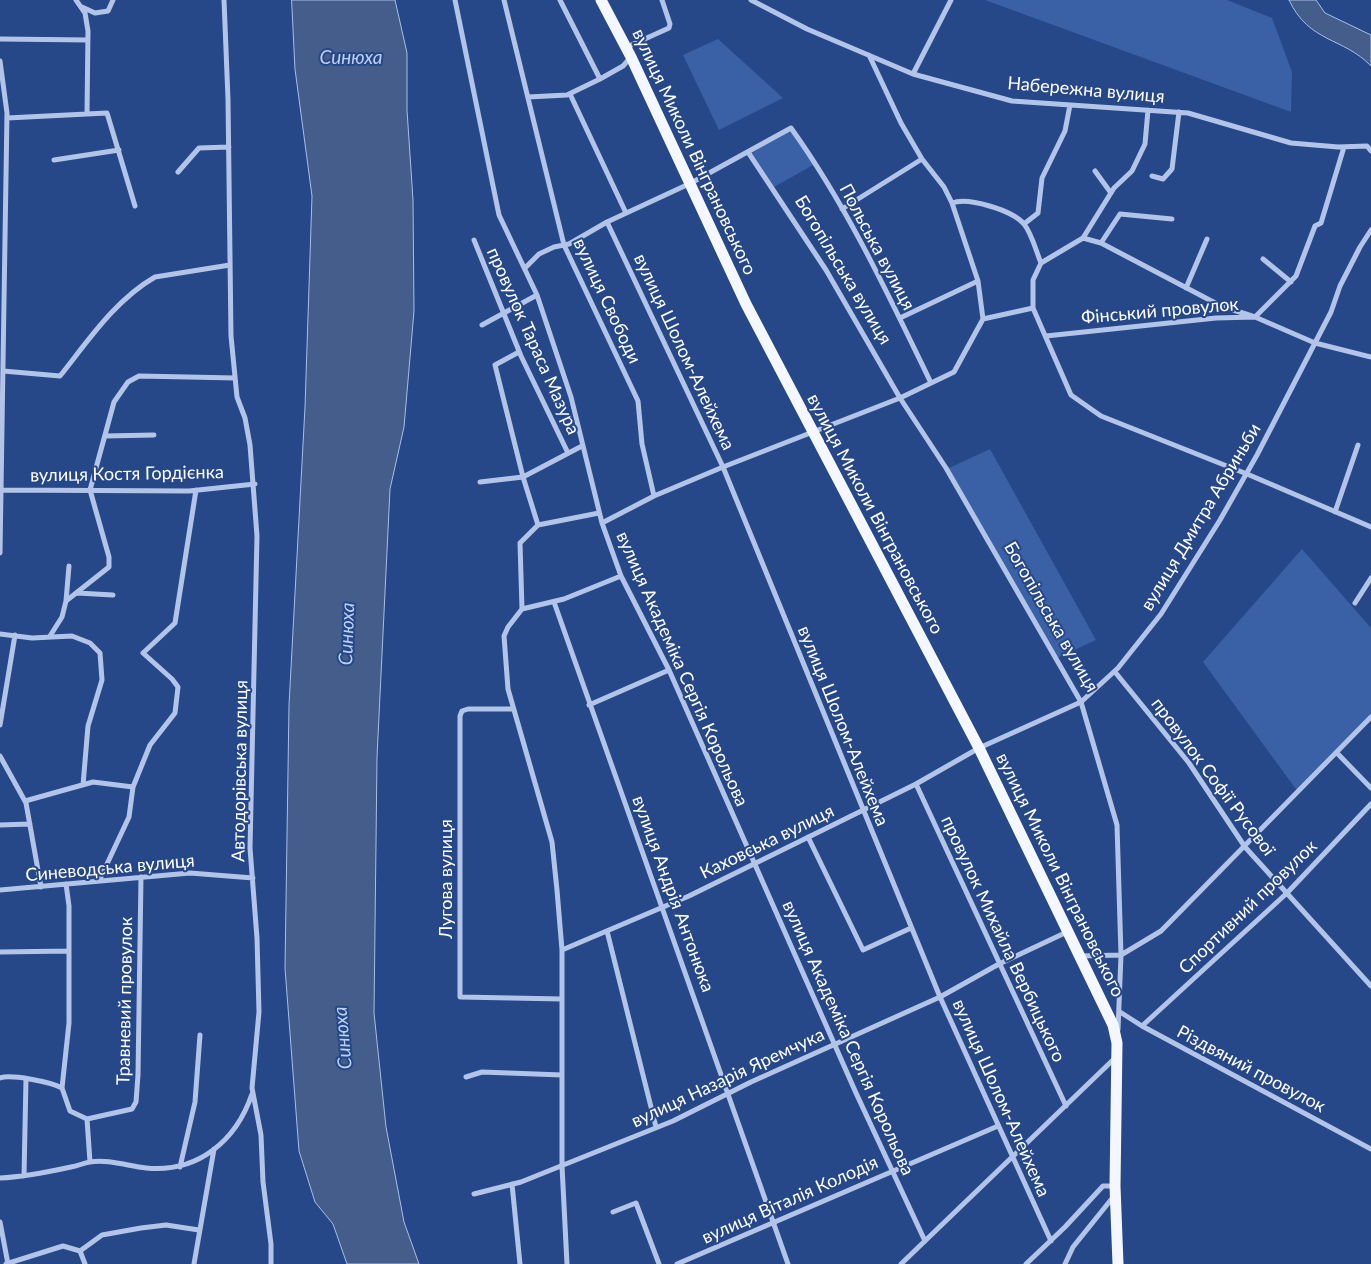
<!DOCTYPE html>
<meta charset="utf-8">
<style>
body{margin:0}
canvas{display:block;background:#264788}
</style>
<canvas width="1371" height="1264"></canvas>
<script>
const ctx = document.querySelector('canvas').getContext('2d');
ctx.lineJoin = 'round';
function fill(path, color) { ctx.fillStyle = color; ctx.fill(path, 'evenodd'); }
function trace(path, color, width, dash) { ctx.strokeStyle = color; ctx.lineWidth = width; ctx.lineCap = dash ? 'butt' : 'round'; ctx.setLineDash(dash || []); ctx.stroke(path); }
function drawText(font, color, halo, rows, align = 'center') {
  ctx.font = font + ' Lato,sans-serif'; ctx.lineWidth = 4; ctx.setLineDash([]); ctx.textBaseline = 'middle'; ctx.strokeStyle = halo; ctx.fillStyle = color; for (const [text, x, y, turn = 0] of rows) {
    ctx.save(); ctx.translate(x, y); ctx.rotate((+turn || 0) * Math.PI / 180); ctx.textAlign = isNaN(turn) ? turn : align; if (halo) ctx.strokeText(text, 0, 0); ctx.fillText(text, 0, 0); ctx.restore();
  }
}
const green = new Path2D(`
 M985,0H1227L1272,18L1292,72L1291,112Z
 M718,39L783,98L719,130L683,55Z
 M790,130L815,164L774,187L752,153Z
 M990,449L1096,640L1057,658L947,469Z
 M1302,549L1371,628V716L1298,792L1203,662Z`);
const water = new Path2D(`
 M292,0H395L407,53V110L413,200L414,311L404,427L390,489L377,757L374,1013L386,1127L404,1222L419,1264H347L333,1224L315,1202L299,1151L285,968L289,705L305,407L312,196L295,69Z
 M1289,0H1316L1325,13L1371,35V66C1343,37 1309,43 1289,0Z`);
const minor = new Path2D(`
 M76,0L85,13L88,31L87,114
 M224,0L228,99L231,336L237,397L245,418L250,445L257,536L250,848L257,938L259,1012L252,1088L261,1135L263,1182L271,1244V1264
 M455,0L499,215L537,295L571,397L602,523L621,576L669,670L856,1093L925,1241
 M504,0L564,245L638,401L642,444L654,496
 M751,0L807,29L913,74L1012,101L1188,113L1291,143L1338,147L1367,146L1371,151
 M82,7L95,13L108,11L113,0
 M0,39L88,40
 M627,47L669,28L670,24L662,0
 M869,55L901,123L922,159L944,187L952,203L978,281L983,319
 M0,61L7,113L0,553
 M913,74L951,0
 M600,79L623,66L631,57
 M570,94L626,213
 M528,97L567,95L600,79L560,0
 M7,118L107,113L135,206
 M748,152L826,270L900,398L946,468L1081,702L1117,825L1121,955L1118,1030
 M54,160L119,150
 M1095,171L1111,193
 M178,172L199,148L229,147
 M1152,176L1163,179L1172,169L1179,112
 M952,203C968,197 1012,210 1024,224C1032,234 1036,251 1041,263
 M842,209L922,159
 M607,222L723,467L940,997L1051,1241
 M1024,224L1038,213L1042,178L1065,131L1070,105
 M1083,238L1101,243L1221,306L1255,317L1315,343L1371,357
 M474,240L521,356L568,453
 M1101,243L1120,214L1172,219
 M1263,259L1291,282
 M1041,263L1083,238L1114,188L1132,171L1145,144L1148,110
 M525,268L539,254L554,247L569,244L607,222L691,183L791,128C847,206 889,296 931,383
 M1186,288L1207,239
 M1033,308V280L1041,263
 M900,318L978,281
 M983,319L1033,308L1071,395L1101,416L1247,474L1371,527
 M482,325L537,295
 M1046,336L1216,318L1255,317L1296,276L1315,226L1321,223L1344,147
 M519,352L495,365L523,477L538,525
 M3,371L60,376C88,341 115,300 155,277L230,265
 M105,436L154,435
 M480,482L523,477L582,446
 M0,490L189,491L255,484
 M1335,512L1358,445
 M602,523L654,496L723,467L900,398L954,372L983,319
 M77,593L113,595
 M66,601L69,566
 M554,602L788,1264
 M1355,603L1371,578
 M522,609L520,543L538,525L599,513
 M0,634L32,638L72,636L90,643L100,653L102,680L88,726L83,785
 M50,636L62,617L66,601L109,567V557L90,490L114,402L128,382L139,376L235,378
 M1115,672L1189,763L1245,847L1371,986
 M589,705L669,670
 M513,709H468L462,711L460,716V997L562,999
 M0,725L15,635
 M1337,753L1371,788
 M0,756L26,803L41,887
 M916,784L1066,1106
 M25,801L93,782L133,787
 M0,825L30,824
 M808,837L863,950L911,928
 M99,881L129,817L133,787L150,745L175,713L178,687L172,679L143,653L175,623L196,490
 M66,884L69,906V1023L62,1088L70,1111L87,1119L132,1109L136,1102L138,1075L141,877
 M0,890L190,873L253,878
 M607,931L656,1127
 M562,950L689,896L916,784L979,748L1081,702L1118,668L1161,614L1220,520L1257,455L1331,312L1340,286L1360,247L1371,230
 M0,952L69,951
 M1080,956L1121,955L1161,931L1371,717
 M1120,1012L1142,1026L1371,1149
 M1142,1026L1287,893L1371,804
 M466,1077L482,1072L562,1075
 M0,1078C11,1074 51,1082 62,1088
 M87,1119L90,1162
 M180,1167L195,1102L200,1035
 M24,1176L26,1079
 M0,1178C23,1177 48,1172 71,1167C78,1166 83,1163 90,1162C108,1159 128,1166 146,1168C198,1173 236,1141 252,1094
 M512,1184L520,1264
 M474,1194L521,1182L673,1121L751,1082L940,997L999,964L1067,932
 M613,1212L636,1203L659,1264
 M0,1222L8,1264
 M80,1251L85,1264
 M6,1264L63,1246L80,1251L102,1235L141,1228L166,1225L199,1230
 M194,1264L214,1149
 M567,1264L562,1166V950L557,890L552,842L508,689L504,636L508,627L522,609L564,599L621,576
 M677,1264L998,1126
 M901,1264L1115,1058
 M1026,1264L1065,1227L1103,1186H1115
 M1065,1264L1073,1247L1114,1196`);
const primary = new Path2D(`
 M601,0L631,57L746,304L979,748L1113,1025L1117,1043L1115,1186L1118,1264`);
const streetNames = [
 ["Набережна вулиця",1086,90,5],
 ["вулиця Миколи Вінграновського",694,152,65],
 ["Польська вулиця",877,247,62],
 ["Богопільська вулиця",843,270,59],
 ["вулиця Свободи",607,301,65],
 ["Фінський провулок",1160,311,-5],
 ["провулок Тараса Мазура",533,341,66],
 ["вулиця Шолом-Алейхема",684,352,65],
 ["вулиця Костя Гордієнка",127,474,-1],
 ["вулиця Миколи Вінграновського",875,514,62],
 ["вулиця Дмитра Абриньби",1201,517,-59],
 ["Богопільська вулиця",1051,617,60],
 ["вулиця Академіка Сергія Корольова",682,669,66],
 ["вулиця Шолом-Алейхема",843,726,68],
 ["Автодорівська вулиця",240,771,-89],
 ["провулок Софії Русової",1213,777,53],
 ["Каховська вулиця",767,842,-26],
 ["Синеводська вулиця",110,868,-5],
 ["вулиця Миколи Вінграновського",1060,875,64],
 ["Лугова вулиця",446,879,-90],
 ["вулиця Андрія Антонюка",673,894,70],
 ["Спортивний провулок",1248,907,-44],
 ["провулок Михайла Вербицького",1003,939,65],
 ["Травневий провулок",125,1001,-89],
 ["вулиця Академіка Сергія Корольова",848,1038,66],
 ["Різдвяний провулок",1251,1069,28],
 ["вулиця Назарія Яремчука",728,1078,-25],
 ["вулиця Шолом-Алейхема",1001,1098,66],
 ["вулиця Віталія Колодія",790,1200,-24]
];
const waterNames = [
 ["Синюха",351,58],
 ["Синюха",347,634,-88],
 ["Синюха",343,1038,-95]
];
fill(green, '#3a60a5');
fill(water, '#445d8b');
trace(water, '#a6bfea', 1);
trace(minor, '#b2c5e9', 5);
trace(primary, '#f5f7fe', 11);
drawText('18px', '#fff', '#264788', streetNames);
drawText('italic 19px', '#bdd0f0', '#264788', waterNames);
</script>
